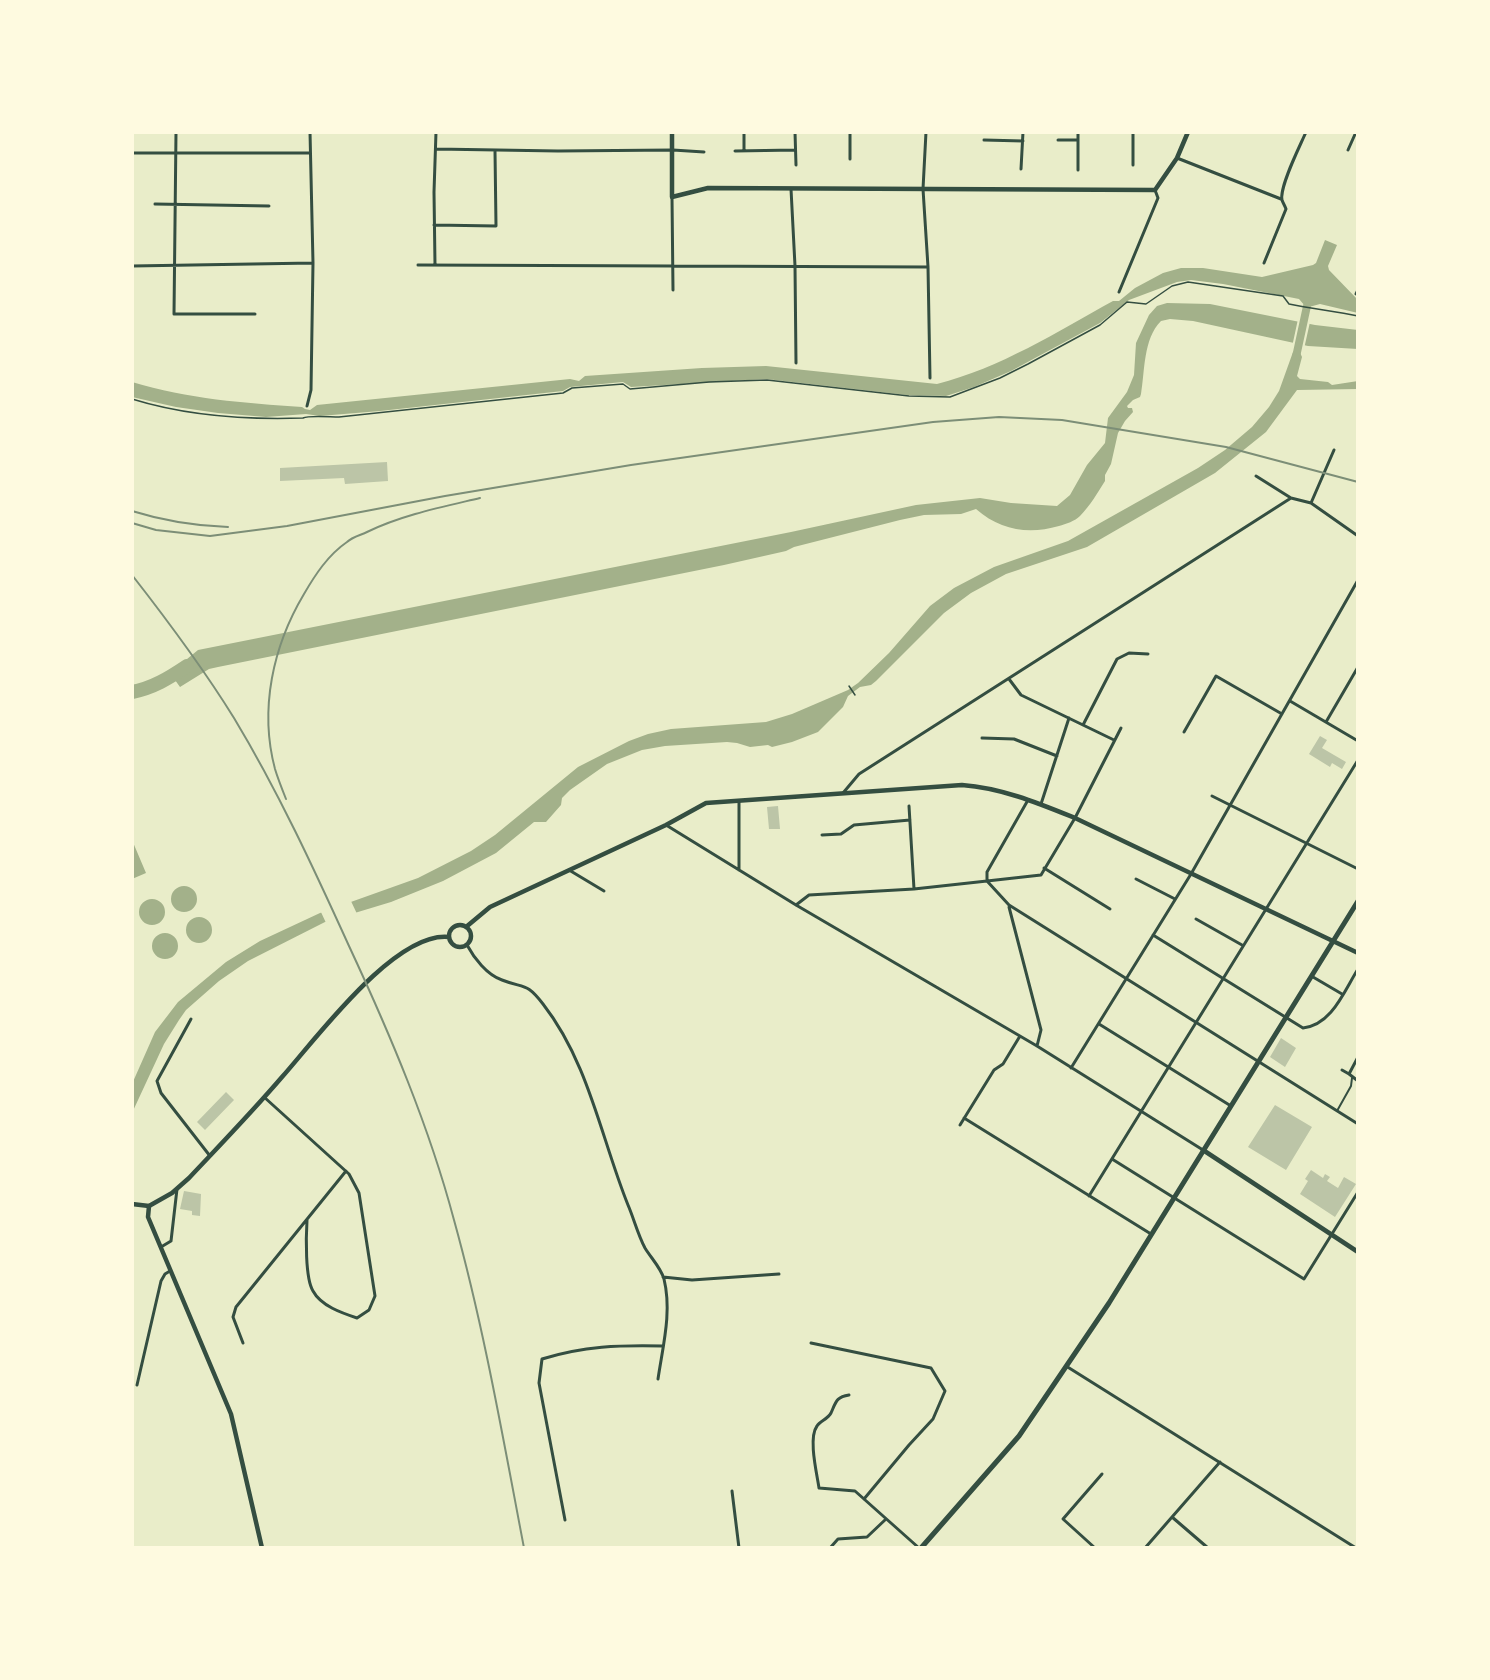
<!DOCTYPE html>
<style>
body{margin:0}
#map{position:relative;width:1490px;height:1680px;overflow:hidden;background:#e9edc9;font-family:Ubuntu,sans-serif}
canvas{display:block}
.frame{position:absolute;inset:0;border:134px solid #fefae0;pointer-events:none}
</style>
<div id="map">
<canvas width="1490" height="1680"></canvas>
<div class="frame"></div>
</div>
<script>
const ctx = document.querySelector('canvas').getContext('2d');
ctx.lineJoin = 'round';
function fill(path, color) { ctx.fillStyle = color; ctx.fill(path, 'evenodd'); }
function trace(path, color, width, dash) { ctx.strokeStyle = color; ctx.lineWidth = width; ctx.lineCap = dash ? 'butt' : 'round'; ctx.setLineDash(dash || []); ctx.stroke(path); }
const water = new Path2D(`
 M1325,240L1337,245L1328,266L1329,270L1358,300V313L1320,304L1309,307L1307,315L1305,317L1303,314L1305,306L1299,299L1223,284L1191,280L1177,282L1129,300L1100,323L1011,371L974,387L946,396L907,395L766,379L631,387L623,382L570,387L563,391L380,411L320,416L306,414L266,417L218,413L176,407L132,397V382C188,399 244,403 302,407L305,409L310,410L317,405L570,379L579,381L585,376L702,368L766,366L937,384C1000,368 1057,332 1113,301H1119L1135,288L1163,273L1181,268H1203L1262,277L1313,265L1316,263Z
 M1167,303L1210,304L1315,325L1358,330V349L1308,346L1193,321L1170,319L1161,321C1143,339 1145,371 1141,394L1140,397L1133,400L1127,406L1128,408H1132L1133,412L1125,421L1118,433L1111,464L1105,475V481C1098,492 1090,506 1080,516C1075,521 1066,524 1059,526C1028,535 1000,530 976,509L961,514L924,515L900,520L794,547L786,551L724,565L218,667L209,669L180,687L170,673L198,650L791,532L916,505L980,498L1011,503L1057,506L1070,495L1087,465L1105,443L1108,418L1127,392L1134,375L1136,343L1149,315L1157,306Z
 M1298,348L1302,357L1297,376L1300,379L1328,382L1332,385L1358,381V389L1297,390L1266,432L1215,473L1087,547L1006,574L971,593L944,613L876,681L871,685L860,687L848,696L843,707L818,732L792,742L772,747L768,745L750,747L737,743L727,742L665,746L642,750L607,764L570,790L562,798L561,805L546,822H534L496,853L443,881L391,902L325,922L248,961L219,981L186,1010L179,1020L164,1044L132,1113V1084L155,1032L178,1002L226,962L260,941L320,913L418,878L471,851L495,835L578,767L629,741L648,734L671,729L766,722L792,714L848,690L858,683L889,653L930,606L954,588L994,567L1068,541L1198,468L1225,450L1252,427L1269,407L1279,391L1293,352Z
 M132,840L146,873L132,879Z
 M171 899a13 13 0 1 1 26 0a13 13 0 1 1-26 0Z
 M139 912a13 13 0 1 1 26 0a13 13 0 1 1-26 0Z
 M186 930a13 13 0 1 1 26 0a13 13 0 1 1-26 0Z
 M152 946a13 13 0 1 1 26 0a13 13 0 1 1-26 0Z`);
const pier = new Path2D(`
 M1298,319L1310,322L1304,349H1302L1292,347Z
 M350,899L358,916L327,925L320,910Z`);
const canal = new Path2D(`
 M1296,357L1307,306`);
const river = new Path2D(`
 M132,692C153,688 169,678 187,666`);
const building = new Path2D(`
 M387,462L388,481L345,484L344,478L280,481V468Z
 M1320,736L1327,740L1322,748L1346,762L1342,769L1332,763L1330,767L1309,754Z
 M778,806L780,829H769L767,807Z
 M1281,1038L1296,1048L1285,1067L1270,1057Z
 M226,1092L234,1100L205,1130L197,1122Z
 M1275,1105L1312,1127L1286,1170L1248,1147Z
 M1311,1170L1323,1178L1325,1174L1330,1177L1327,1181L1338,1188L1344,1177L1356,1184L1335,1217L1300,1194L1308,1181L1305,1179Z
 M184,1191L201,1194L200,1216L192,1215V1211L180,1209Z`);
const path = new Path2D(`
 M132,399C187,416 245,420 303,418C309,415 330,417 339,417L563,393L572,388L623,384L630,389L709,382L767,380L909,396L950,397L1000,378L1028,364L1100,325L1127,302L1146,304L1172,286L1188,282L1283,296L1289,304C1312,309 1335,311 1358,316
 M849,686L855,695`);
const pedestrian = new Path2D(`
 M1337,1111L1351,1086L1352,1078`);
const minor = new Path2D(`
 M176,132L174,314H255
 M795,132L796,165
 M926,132L923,189L928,267L930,378
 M984,140L1023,141
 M1058,140H1078
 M436,149L558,151L673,150L704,152
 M1348,150L1356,132
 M735,151L795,150
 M744,151V133
 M132,153H310
 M1177,158L1281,199
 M850,159V132
 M1133,165V132
 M1021,169L1023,132
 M1078,170V132
 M791,189L795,266L796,363
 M672,197L673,290
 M155,204L269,206
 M434,225L496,226L495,151
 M1264,263L1286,209C1285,206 1283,203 1282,200C1279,187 1300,146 1306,132
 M418,265L928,267
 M435,265L434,192L436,132
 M132,266L313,263
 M1119,292L1158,198L1155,190
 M1356,294L1358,290
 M307,406L311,390L313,263L310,132
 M1256,476L1291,498L1311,503L1358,536
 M1311,503L1334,450
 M1009,679L1021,695L1114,740
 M1290,701L1358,741
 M1326,722L1358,667
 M1083,725L1117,659L1129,653L1148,654
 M1184,732L1216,676L1282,714
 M982,738L1014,739L1057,756
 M843,793L859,774L1291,498
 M1212,796L1358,869
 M1028,800L987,872V881L1041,875L1075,818L1121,728
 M739,801V870
 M1041,804L1069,718
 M909,806L914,889
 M666,825L796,905L1037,1046L1203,1150
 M822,835L841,834L854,825L910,820
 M1044,868L1110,909
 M569,870L604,891
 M1136,879L1175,899
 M796,905L809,895L914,889L987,881L1009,905L1358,1124
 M1009,907L1041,1030L1037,1046
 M1196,919L1242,945
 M1153,935L1303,1028C1332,1025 1344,991 1358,969
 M467,945C474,958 487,975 502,980C525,989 526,982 543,1004C589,1063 601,1138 628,1205C634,1219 638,1235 645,1248C651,1258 661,1268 664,1279C672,1312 663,1345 658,1379
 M1313,977L1342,994
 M191,1019L157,1081L161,1093L210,1156
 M1099,1024L1231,1106
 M1358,1057L1349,1074L1358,1081
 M1071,1068L1191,874L1358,580
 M1342,1070L1349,1074
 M264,1097L349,1174L359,1193L375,1296L369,1310L357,1318C342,1313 321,1306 313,1291C305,1278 306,1236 307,1220
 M964,1118L1151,1234
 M960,1125L994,1070L1003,1064L1020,1036
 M1112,1159L1304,1279L1358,1192
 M1089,1196L1358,760
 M161,1247L171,1241L177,1189
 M663,1277L692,1280L779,1274
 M243,1343L233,1317L236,1307L346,1171
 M811,1343L931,1368L945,1391L933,1419L909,1445L864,1499
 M1066,1366L1356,1548
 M137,1385L161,1281L165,1274L170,1271
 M849,1395C836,1397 836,1402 831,1413C828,1419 820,1421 817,1426C808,1438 817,1474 819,1488L855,1491L919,1548
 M732,1491L739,1548
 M1172,1517L1208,1548
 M565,1520L539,1383L542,1359C584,1346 619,1345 663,1346
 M830,1548L838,1539L867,1537L886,1519
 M1095,1548L1063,1519L1102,1474
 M1145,1548L1220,1462`);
const tertiary = new Path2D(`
 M672,132V197L708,188L1155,190L1177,158L1188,132
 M1203,1150L1358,1252
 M149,1206L148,1217L231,1414L262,1548`);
const secondary = new Path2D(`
 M449 936a11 11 0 1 1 22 0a11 11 0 1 1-22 0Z
 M466,927L490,907L666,825L706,803L962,785C1002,788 1038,803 1075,818L1358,953
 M132,1204L149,1206L172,1193L189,1178C220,1145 252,1112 282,1077C316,1039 395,931 449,937`);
const primary = new Path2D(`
 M921,1548L1019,1436L1109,1303L1358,901`);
const rail = new Path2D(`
 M132,511C164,521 195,526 228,527
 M132,523L156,530L210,536L287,526L445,496L631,465L933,422L999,417L1062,420L1226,447L1358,482
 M132,575C168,621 203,668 234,718C278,791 314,869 349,946C390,1034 429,1126 454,1220C484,1328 503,1438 524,1548
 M286,799C282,789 278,779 275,769C259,709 273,646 304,594C315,575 328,555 347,542C352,537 361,535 367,532C402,515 442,507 480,498`);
fill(water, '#a3b18a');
fill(pier, '#e9edc9');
trace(canal, '#a3b18a', 8);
trace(river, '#a3b18a', 14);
fill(building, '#bcc5a7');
trace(path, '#344e41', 1.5);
trace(pedestrian, '#344e41', 2);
trace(minor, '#344e41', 3);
trace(tertiary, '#344e41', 4.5);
trace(secondary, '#344e41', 4.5);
trace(primary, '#344e41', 5);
trace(rail, '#7c8e77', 2);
</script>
